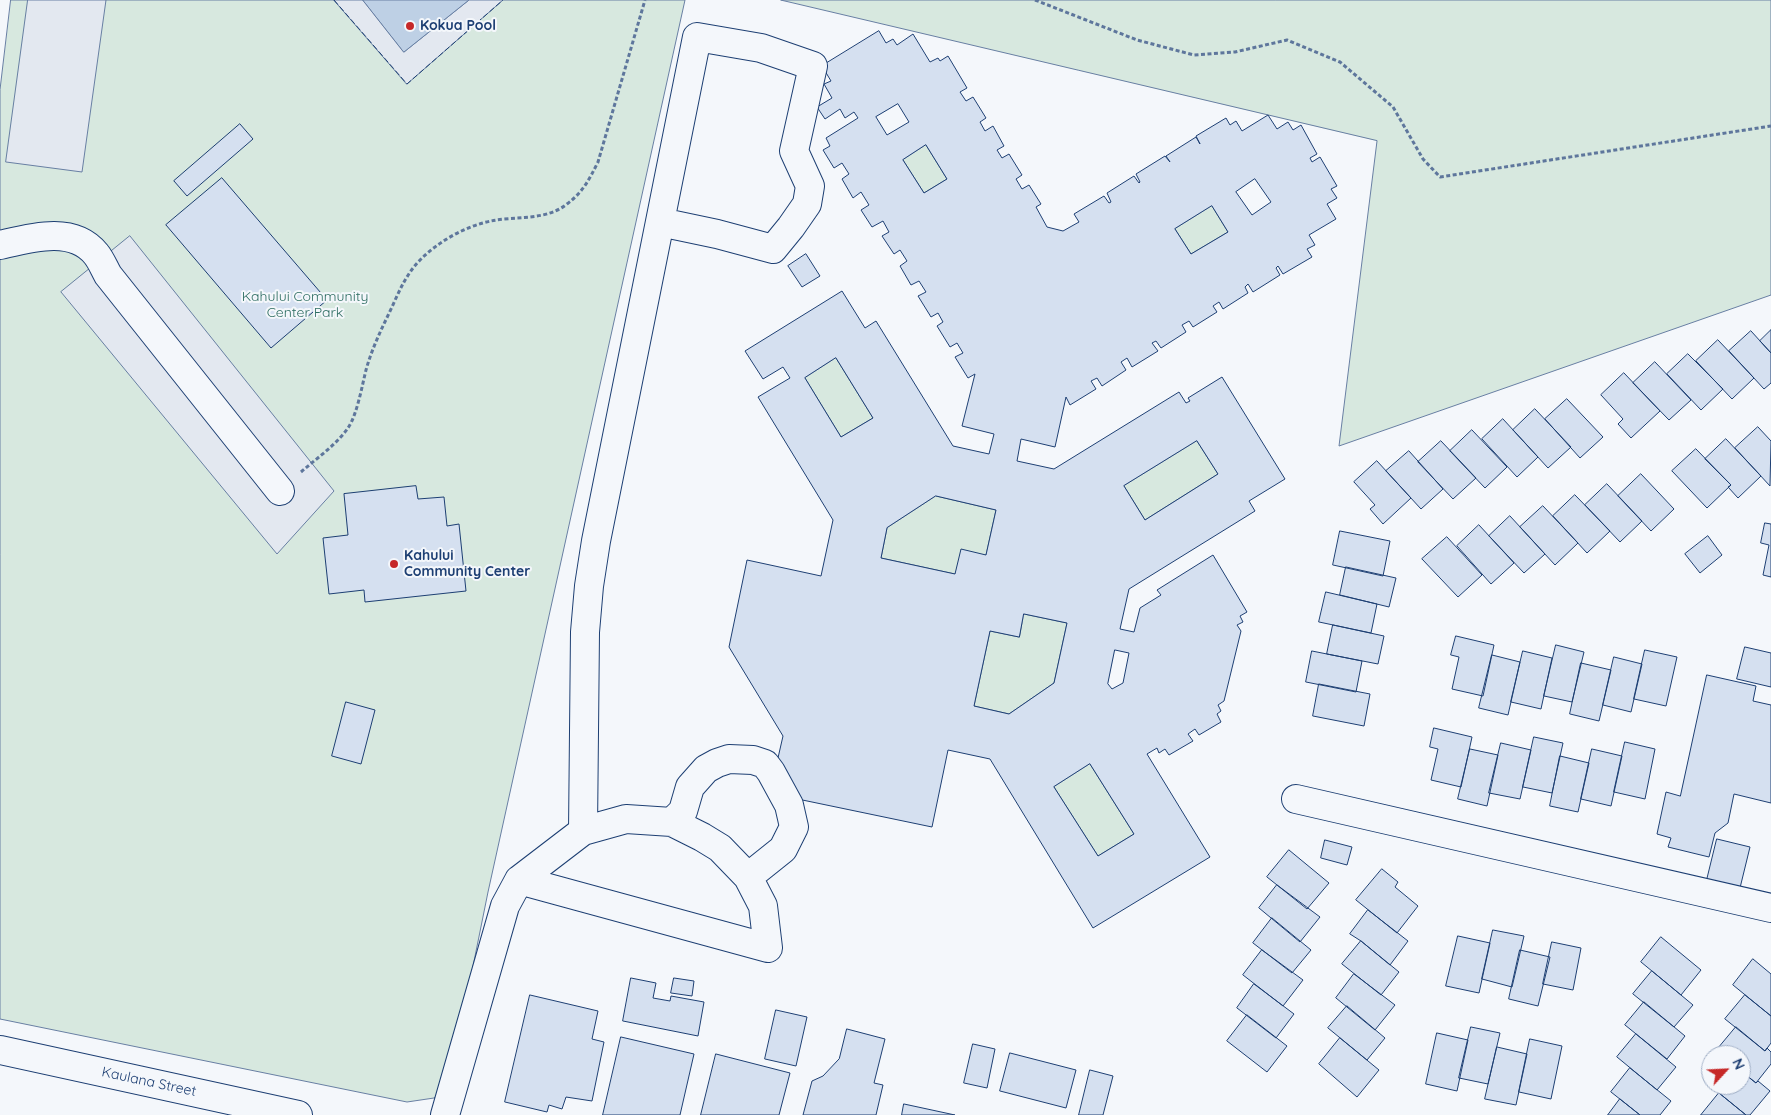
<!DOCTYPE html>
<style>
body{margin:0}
#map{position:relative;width:1771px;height:1115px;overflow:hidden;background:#f4f7fb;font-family:Quicksand,sans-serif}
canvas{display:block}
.north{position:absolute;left:1701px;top:1045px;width:50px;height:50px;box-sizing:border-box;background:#f4f7fb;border:1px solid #9eadc5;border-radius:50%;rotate:65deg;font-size:14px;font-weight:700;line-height:20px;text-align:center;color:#1d3f73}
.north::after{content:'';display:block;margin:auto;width:18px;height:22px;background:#c62828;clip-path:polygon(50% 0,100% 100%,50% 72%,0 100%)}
</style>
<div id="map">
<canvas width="1771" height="1115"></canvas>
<div class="north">N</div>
</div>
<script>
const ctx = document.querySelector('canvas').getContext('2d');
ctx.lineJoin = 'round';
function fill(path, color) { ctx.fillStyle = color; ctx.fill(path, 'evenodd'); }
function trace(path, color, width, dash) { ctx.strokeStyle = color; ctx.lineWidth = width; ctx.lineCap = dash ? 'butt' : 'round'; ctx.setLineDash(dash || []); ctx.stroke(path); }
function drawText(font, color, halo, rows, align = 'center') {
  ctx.font = font + ' Quicksand,sans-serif'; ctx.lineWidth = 4; ctx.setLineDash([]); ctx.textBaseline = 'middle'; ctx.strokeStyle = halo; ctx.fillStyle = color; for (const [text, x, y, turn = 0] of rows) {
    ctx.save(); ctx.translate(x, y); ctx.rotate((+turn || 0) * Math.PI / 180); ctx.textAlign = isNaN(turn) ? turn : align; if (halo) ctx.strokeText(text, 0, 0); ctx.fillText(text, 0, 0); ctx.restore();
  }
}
const green = new Path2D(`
 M11,0H685L488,892L449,1085L434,1098L407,1102L0,1019V90Z
 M781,0H1771V295L1339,446L1377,141Z
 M926,145L947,179L924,193L903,160Z
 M1212,206L1228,232L1191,254L1175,229Z
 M836,358L873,418L841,437L805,378Z
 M1197,441L1218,474L1145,520L1124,486Z
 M936,496L996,510L986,555L955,574L881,558L887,528Z
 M1024,614L1067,623L1054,683L1009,714L974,706L990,631L1019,637Z
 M1090,764L1134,834L1098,856L1054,787Z`);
const parking = new Path2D(`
 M28,0H106L82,172L6,162Z
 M334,0H363L404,52L469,0H503L407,84Z
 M130,236L334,491L277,554L61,292Z`);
const water = new Path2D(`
 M363,0H469L404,52Z`);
const building = new Path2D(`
 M879,31L886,43L893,39L897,45L913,34L930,62L938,58L940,61L948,56L967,88L960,92L966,101L973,97L986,118L980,122L985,131L993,126L1004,146L997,150L1002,158L1009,154L1022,175L1016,179L1022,189L1029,185L1041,204L1036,207L1047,227L1063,231L1079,222L1074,214L1104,196L1109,203L1111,202L1107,193L1134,176L1139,183L1140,182L1136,174L1165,156L1170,162L1166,156L1196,137L1200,144L1196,136L1226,118L1230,125L1236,121L1242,131L1268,115L1277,129L1288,122L1293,130L1301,125L1317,154L1310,158L1312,162L1320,157L1337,186L1331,189L1337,198L1327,204L1336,219L1309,235L1315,245L1307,249L1312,257L1283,274L1278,266L1276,268L1280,275L1253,292L1248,284L1245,287L1248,293L1223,309L1219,302L1213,306L1217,312L1193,327L1189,321L1182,325L1186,332L1161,348L1156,341L1152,343L1158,351L1132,367L1127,358L1121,362L1126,370L1102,386L1097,378L1091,381L1096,389L1070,405L1066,397L1055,447L1021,439L1017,461L1054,469L1179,392L1186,403L1190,401L1188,398L1222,377L1285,479L1249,501L1255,511L1129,589L1120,629L1134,632L1140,608L1161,595L1157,590L1213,555L1247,612L1240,616L1243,622L1237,625L1241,631L1224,701L1218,705L1221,711L1217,714L1221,722L1199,735L1195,729L1188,734L1193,741L1169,755L1165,749L1159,753L1157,748L1147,754L1210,857L1093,928L990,759L948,750L932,827L788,797L775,771L783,736L729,647L747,560L821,576L833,520L758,397L790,378L783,367L763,379L745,351L842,291L865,328L876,321L953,446L989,454L994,434L962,426L975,374L968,378L955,357L963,353L957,343L950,347L937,326L943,322L938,313L931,317L918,296L926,292L919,281L911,285L900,266L907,261L900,250L894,254L882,236L889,232L883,221L872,227L861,210L869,205L861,192L853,198L842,179L849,174L842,163L834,168L823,150L830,146L826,138L858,118L854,112L845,118L840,109L825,119L817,107L832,98L824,84L831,81L822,66ZM898,104L909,122L887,135L876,117ZM926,145L947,179L924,193L903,160ZM1255,179L1271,202L1252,215L1236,192ZM1212,206L1228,232L1191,254L1175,229ZM836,358L873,418L841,437L805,378ZM1197,441L1218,474L1145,520L1124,486ZM936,496L996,510L986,555L961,549L955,574L881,558L887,528ZM1024,614L1067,623L1054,683L1009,714L974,706L990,631L1019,637ZM1115,650L1129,653L1123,683L1112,689L1108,684ZM1090,764L1134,834L1098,856L1054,787Z
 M240,124L253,139L187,196L174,181Z
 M222,178L327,300L271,348L166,225Z
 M806,254L820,276L802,287L788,266Z
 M1771,330V353L1760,341Z
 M1751,331L1771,353V383L1764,389L1729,351Z
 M1718,340L1754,378L1732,399L1696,361Z
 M1688,354L1723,389L1701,410L1667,374Z
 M1655,362L1691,400L1669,420L1633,383Z
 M1624,373L1660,411L1631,438L1618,424L1623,419L1601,395Z
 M1567,399L1603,437L1580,458L1545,419Z
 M1535,409L1571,447L1548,468L1513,430Z
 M1503,419L1538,457L1517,477L1482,439Z
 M1758,427L1771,441L1770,486L1735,448Z
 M1472,430L1507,467L1485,488L1450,451Z
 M1726,439L1761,476L1738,498L1728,487L1731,485L1705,459Z
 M1441,441L1476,478L1453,499L1418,462Z
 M1696,449L1731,485L1707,508L1672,471Z
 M1409,451L1443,489L1421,509L1386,471Z
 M1377,461L1411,498L1383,524L1370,509L1375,505L1354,482Z
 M1641,474L1674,509L1651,531L1618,496Z
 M1607,484L1642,521L1620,542L1585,505Z
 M416,486L418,499L444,497L447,526L459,524L466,591L365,602L364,590L329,594L323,538L348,535L344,494Z
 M1575,495L1610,531L1587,553L1553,516Z
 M1543,506L1578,543L1555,565L1520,527Z
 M1510,516L1545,554L1524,573L1489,536Z
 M1765,523L1771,524V577L1763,575L1769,545L1761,543Z
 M1479,525L1514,563L1491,584L1457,546Z
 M1340,531L1390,541L1383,576L1333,565Z
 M1708,536L1722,555L1700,573L1685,554Z
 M1447,537L1482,575L1458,597L1422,559Z
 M1346,567L1396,578L1389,607L1340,595Z
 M1326,592L1377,604L1371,633L1319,622Z
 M1333,625L1384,636L1378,664L1327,654Z
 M1456,636L1494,645L1483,696L1452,689L1459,657L1451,655Z
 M1556,645L1584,652L1572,702L1544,696Z
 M1745,647L1771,653V687L1737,679Z
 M1645,650L1677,657L1666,706L1634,699Z
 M1312,651L1362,661L1356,692L1306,682Z
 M1523,651L1552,658L1541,709L1511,702Z
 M1492,655L1520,662L1508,715L1479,708Z
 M1614,657L1642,664L1631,712L1603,705Z
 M1581,663L1611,670L1599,721L1570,714Z
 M1707,675L1756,686L1753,701L1771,705V803L1734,794L1728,823L1715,833L1709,857L1668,847L1671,838L1657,834L1666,792L1680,796Z
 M1319,684L1370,694L1364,726L1313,716Z
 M346,702L375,710L361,764L332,756Z
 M1434,728L1472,737L1461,787L1431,780L1438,749L1430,747Z
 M1534,737L1563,743L1552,793L1523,787Z
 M1625,742L1655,749L1645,799L1614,792Z
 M1501,743L1531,750L1520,799L1489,793Z
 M1470,749L1498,755L1487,806L1458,799Z
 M1592,749L1622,756L1611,806L1581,799Z
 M1560,756L1589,763L1578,812L1550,806Z
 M1717,839L1750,847L1739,892L1706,884Z
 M1325,840L1352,847L1347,865L1321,858Z
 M1289,850L1329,883L1307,909L1267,877Z
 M1382,869L1398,882L1395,887L1418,906L1397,933L1356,900Z
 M1277,885L1320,917L1300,942L1259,908Z
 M1368,910L1408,941L1390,965L1361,941L1350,934Z
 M1272,918L1311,950L1292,973L1253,943Z
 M1493,930L1524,936L1512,987L1482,979Z
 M1458,936L1490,943L1479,993L1446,986Z
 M1661,937L1701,970L1681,995L1641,962Z
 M1361,941L1399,972L1381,995L1342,964Z
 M1552,942L1581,948L1573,990L1543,984Z
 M1262,950L1303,980L1283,1006L1243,975Z
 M1520,950L1550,957L1538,1006L1509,999Z
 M1753,959L1771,974V1016L1733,985Z
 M1652,971L1693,1005L1674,1027L1633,994Z
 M1354,974L1395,1005L1375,1030L1336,998Z
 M631,978L656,983L653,998L670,1001L671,996L704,1002L698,1036L623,1021Z
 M674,978L694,981L692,996L671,993Z
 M1254,984L1294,1014L1276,1038L1237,1008Z
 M530,995L598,1011L592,1039L604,1042L592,1101L566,1097L562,1109L549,1105L547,1112L505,1102Z
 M1745,995L1771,1016V1043L1765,1051L1725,1019Z
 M1644,1002L1685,1036L1667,1059L1625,1025Z
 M1347,1006L1385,1038L1367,1060L1328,1028Z
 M776,1010L807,1017L796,1066L765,1059Z
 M1247,1015L1287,1046L1267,1072L1227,1041Z
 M1471,1027L1500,1033L1488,1084L1459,1078Z
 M1736,1027L1765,1051L1767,1048L1771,1052V1064L1756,1083L1741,1071V1055H1721L1716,1051Z
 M847,1029L885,1039L874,1083L883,1085L876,1115H803L812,1081L823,1076L839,1059Z
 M1437,1033L1468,1040L1457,1091L1426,1084Z
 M1636,1034L1676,1067L1657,1090L1617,1057Z
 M621,1037L694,1054L680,1115H603Z
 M1340,1038L1379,1070L1357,1097L1319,1064Z
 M1530,1039L1562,1046L1551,1099L1519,1092Z
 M973,1044L995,1049L987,1088L964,1083Z
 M1497,1047L1527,1054L1516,1105L1485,1099Z
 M1010,1053L1076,1070L1066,1108L1000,1091Z
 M716,1054L790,1073L779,1115H701Z
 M1630,1068L1671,1101L1660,1115H1640L1611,1092Z
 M1090,1070L1113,1076L1103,1115H1079Z
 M1741,1071L1756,1083L1758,1081L1770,1091L1750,1115H1746L1708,1084L1711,1080V1085H1741Z
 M1719,1093L1746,1115H1701Z
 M1620,1099L1640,1115H1608Z
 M904,1104L955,1115H902Z`);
const path = new Path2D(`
 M1035,0L1137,40L1194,55L1235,52L1287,40L1340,62L1393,107L1423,159L1440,177L1771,126
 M301,472C317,458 336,445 348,428C357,415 362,386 366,370C372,348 382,328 392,307C400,289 407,273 421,259C439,241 466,226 491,221C515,216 546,221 567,204C583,192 589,180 598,162L645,0`);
const minor = new Path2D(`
 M0,245C30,238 73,225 96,254C101,260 104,268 108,275L280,491
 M1296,799L1771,908
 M672,822L683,811L690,787L706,769L717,763L729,759L753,760L765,764L771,772L789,805L794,827L783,849L748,877
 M583,831L585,632L589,586L596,541L697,37L761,48L813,66L794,151L810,186L807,204L791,227L773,249L717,234L660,222
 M0,1050L298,1115
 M445,1115L505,906L519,880L583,831L626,819L672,822L702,837L720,848L748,877L763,906L768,948L519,880`);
const fence = new Path2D(`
 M334,0L407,84L503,0`);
const markers = [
 [410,26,5,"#c62828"],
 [394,564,5,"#c62828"]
];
const poiNames = [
 ["Kokua Pool",420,26],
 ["Kahului",404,556],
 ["Community Center",404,572]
];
const parkNames = [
 ["Kahului Community",305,297],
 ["Center Park",305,313]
];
const streetNames = [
 ["Kaulana Street",149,1082,12]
];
fill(green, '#d7e8df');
trace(green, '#687fa3', 1);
fill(parking, '#e3e8f0');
trace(parking, '#687fa3', 1);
fill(water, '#bed0e5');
trace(water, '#687fa3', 1);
fill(building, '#d5e0f0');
trace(building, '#1d3f73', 1);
trace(minor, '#1d3f73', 30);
trace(path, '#5e769c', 3, [4, 2.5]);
trace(minor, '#f4f7fb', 28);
trace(fence, '#1d3f73', 1, [6, 2.5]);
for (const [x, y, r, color] of markers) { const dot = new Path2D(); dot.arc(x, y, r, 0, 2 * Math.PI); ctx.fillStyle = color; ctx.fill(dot); trace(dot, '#f4f7fb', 2); }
drawText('bold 14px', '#1d3f73', '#f4f7fb', poiNames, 'left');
drawText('14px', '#2c6c60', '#f4f7fb', parkNames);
drawText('14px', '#1d3f73', '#f4f7fb', streetNames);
</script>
